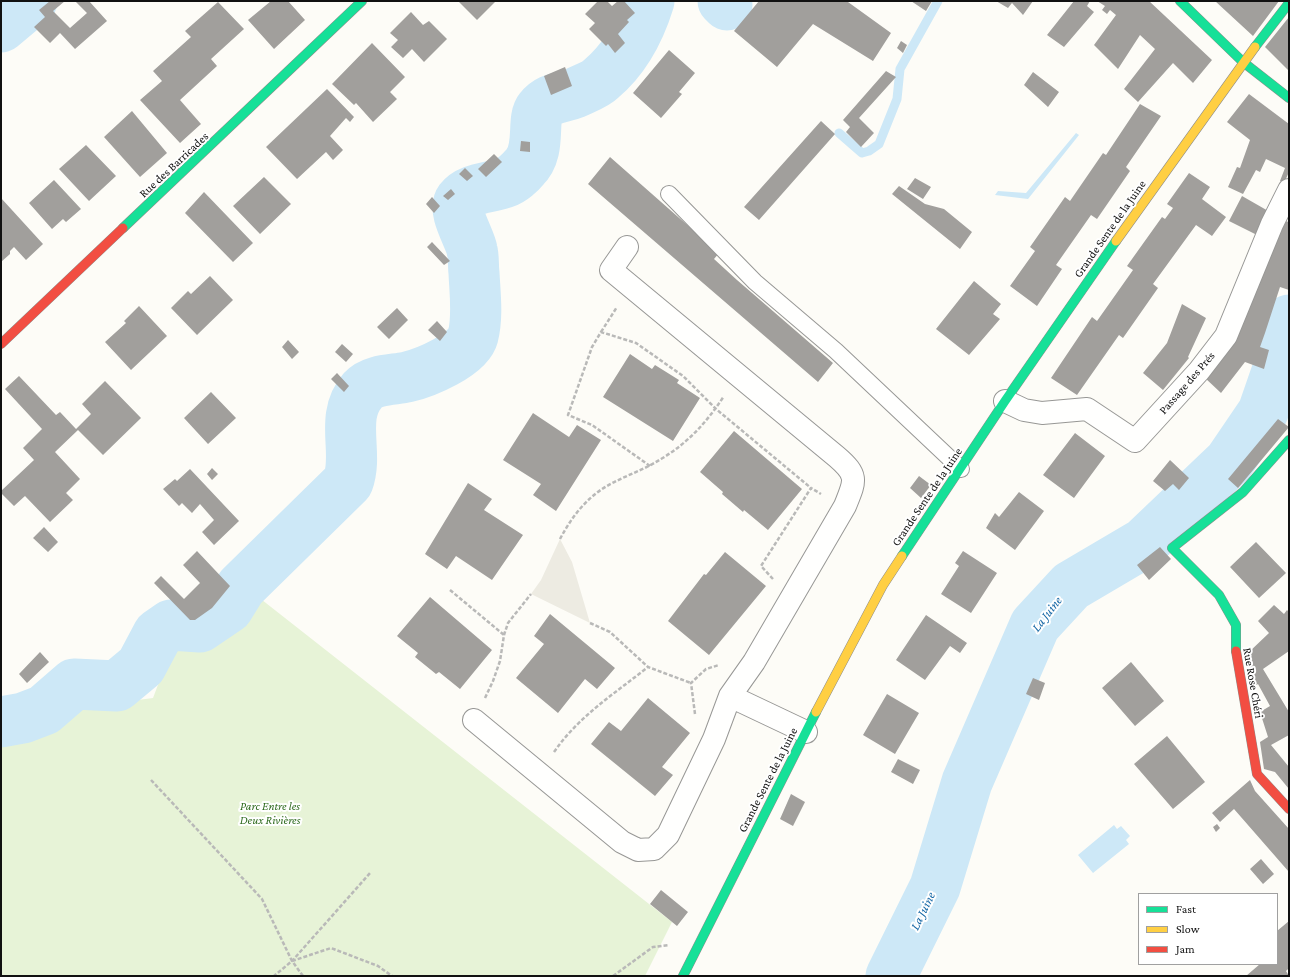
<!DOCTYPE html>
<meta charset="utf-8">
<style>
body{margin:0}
#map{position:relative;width:1290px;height:977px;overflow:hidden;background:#fdfcf7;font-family:"Crimson Pro",serif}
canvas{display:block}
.frame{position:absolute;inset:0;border:2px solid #111;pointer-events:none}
.legend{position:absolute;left:1138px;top:893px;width:140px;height:72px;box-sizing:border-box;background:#fff;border:1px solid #a0a0a0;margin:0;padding:5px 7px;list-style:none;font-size:12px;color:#111}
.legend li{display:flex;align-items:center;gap:8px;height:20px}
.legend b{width:20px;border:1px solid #a0a0a0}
</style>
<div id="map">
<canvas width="1290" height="977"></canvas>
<div class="frame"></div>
<ul class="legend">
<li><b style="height:5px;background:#16e098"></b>Fast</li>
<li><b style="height:5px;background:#ffcf43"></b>Slow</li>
<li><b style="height:5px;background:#f24e42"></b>Jam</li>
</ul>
</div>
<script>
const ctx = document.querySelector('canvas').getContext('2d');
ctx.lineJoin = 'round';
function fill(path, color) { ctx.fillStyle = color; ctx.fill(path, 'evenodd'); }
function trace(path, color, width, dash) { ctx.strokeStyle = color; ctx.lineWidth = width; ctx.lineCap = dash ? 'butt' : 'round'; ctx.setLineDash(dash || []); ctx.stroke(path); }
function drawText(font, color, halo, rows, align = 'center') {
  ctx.font = font + ' "Crimson Pro",serif'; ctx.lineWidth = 4; ctx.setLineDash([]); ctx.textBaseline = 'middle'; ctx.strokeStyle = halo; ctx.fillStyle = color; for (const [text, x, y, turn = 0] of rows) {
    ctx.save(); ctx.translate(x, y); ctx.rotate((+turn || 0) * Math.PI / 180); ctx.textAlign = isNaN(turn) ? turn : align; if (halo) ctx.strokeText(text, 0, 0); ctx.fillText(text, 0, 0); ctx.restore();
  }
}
const green = new Path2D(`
 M257,596L672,922L645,976H1V743L84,707L153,698L170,653L236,630Z`);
const plaza = new Path2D(`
 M560,539L572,562L590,623L531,594L541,580Z`);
const water = new Path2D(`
 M1076,133L1079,135L1028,199L995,195L998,191L1026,193Z
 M1114,825L1117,829L1121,826L1130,836L1126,840L1129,844L1093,873L1078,855Z`);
const stream = new Path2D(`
 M727,5L745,1
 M839,133L862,153L869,151L879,144L897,99L900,69L938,1`);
const river = new Path2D(`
 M723,1L727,5
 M1,27L32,1
 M1,722L23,718L44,710L74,684L117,686L141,666L158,634L171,625L200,627L228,608L241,587L348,482C359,452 339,417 363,390C373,379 394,380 407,377C425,373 468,355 473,336C478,316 475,294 474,273C473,266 474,257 472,250C470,238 452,211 460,200C470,187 492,188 506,182C512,180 520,173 524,168C542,151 531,120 540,109C549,97 562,98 575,93C583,89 595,85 601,79C625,59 640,30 649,1
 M891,976L935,887L967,782L1035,625L1071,586L1144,543L1229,462L1263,412L1281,360L1289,320`);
const building = new Path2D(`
 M50,1H65L53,11L70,28L87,13L75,1H89L107,21L75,49L60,33L50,43L34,27L45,17L39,10Z
 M271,1H288L305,20L274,49L248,20Z
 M458,1H496L477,20Z
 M598,1H607L612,6L618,1H624L635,13L627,20L629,22L618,34L625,43L615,53L608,44L606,46L589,29L595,23L585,14Z
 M759,1H849L848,2L891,33L873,61L813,24L777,67L734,31Z
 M911,1H932L926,11Z
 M996,1H1033L1023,15L1012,3L1008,8Z
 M1074,1H1090L1087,6L1094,12L1064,47L1047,35Z
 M1097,1H1149L1212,60L1193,83L1173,63L1138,102L1124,89L1155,49L1140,35L1118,69L1094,45L1116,15L1110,10L1107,14L1102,10L1105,6Z
 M1215,1H1279L1253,36Z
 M218,2L244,29L211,59L217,66L180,100L201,124L180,143L140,100L162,81L153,71L191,37L185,31Z
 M411,12L423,25L429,21L447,39L424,62L412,49L403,58L391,47L398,40L390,33Z
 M1289,17V71L1265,47Z
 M901,41L907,45L903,53L897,48Z
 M372,43L405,77L390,92L397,99L373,122L356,103L354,105L332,84Z
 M669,50L695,73L679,92L682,94L661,118L633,93Z
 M565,67L572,86L551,95L544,76Z
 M886,71L896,77L859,118L874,133L861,147L846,132L850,127L843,120Z
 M1033,72L1059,92L1048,107L1024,85Z
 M327,89L354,117L350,122L346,118L330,136L343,150L333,160L326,152L297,179L266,147Z
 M1249,94L1289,124V172L1284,183L1280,181L1285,168L1266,159L1260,172L1256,170L1243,194L1228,187L1237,167L1240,168L1250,140L1227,122Z
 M1140,104L1161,116L1126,167L1130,171L1097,219L1091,215L1056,265L1062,269L1037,306L1010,286L1035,251L1030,247L1065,197L1070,201L1103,153L1106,155Z
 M132,111L167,153L140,177L104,137Z
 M821,121L835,134L759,220L744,207Z
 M521,141L530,142V152L520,151Z
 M86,145L116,176L89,201L59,169Z
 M494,154L502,162L486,177L478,169Z
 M610,157L719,253L714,259L737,280L833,363L818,382L588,184Z
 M465,168L473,176L467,181L459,174Z
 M1189,173L1210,187L1202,199L1226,217L1212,236L1196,225L1153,284L1158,288L1123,338L1119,335L1077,395L1051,378L1092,317L1097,321L1133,270L1127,266L1162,217L1165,219L1173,208L1167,204Z
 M264,177L291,204L260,234L233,206Z
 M915,178L931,187L923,199L907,189Z
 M54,180L81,209L66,222L63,219L52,229L29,203Z
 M899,186L925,204L944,209L972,232L960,249L892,194Z
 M451,189L455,194L448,200L443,196Z
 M204,192L253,243L233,262L185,213Z
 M1242,196L1270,212L1257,235L1229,221Z
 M432,197L440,206L434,213L426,204Z
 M1,198L43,244L26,260L14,247L10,251V254L1,262Z
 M1281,220L1289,222V290L1280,287L1265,333L1260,347L1269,350L1264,369L1245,362L1221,393L1204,377Z
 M432,242L450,261L444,265L427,247Z
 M210,276L233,300L197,335L171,308L188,291L191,294Z
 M974,281L1001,304L993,314L1000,319L969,355L936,329Z
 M1182,304L1206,318L1188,357L1189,358L1163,390L1143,373L1167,343Z
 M139,306L167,336L131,370L105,342L126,323L124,321Z
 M397,308L408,320L389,339L377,327Z
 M437,321L447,332L440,341L428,330Z
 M288,340L299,352L292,359L282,347Z
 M342,344L353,354L346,362L335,352Z
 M630,354L652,369L655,365L679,380L677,383L700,398L673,441L603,397Z
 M337,373L349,386L344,392L331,379Z
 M19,376L56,415L60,412L76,429L91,414L82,404L105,381L141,418L103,455L78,430L55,452L80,479L66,493L73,500L50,522L25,496L14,506L1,493V491L34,460L23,448L42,429L5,389Z
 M211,392L236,418L208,444L184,418Z
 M533,413L569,437L577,425L601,440L556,511L533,495L541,484L503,460Z
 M1278,419L1289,427L1238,488L1228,479Z
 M734,431L802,489L768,530L744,510L743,512L722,494L723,492L700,472Z
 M1075,433L1105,456L1074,498L1043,475Z
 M1170,460L1189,478L1179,490L1173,484L1165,491L1153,481Z
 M212,468L218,474L212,480L207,474Z
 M190,469L239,521L214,545L202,532L214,520L200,504L192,513L182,503L179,506L163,489L175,479L177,481Z
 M919,476L931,485L921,498L910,488Z
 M468,483L492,499L484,510L523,535L492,580L456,556L447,569L425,554Z
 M1019,492L1044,511L1015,550L986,528L995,513L999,517Z
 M44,527L58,542L48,552L33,538Z
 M1256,542L1286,573L1259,598L1230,567Z
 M1160,547L1171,559L1149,580L1137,565Z
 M197,551L230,586L212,608L195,620H190L154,583L161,576L184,599L200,583L183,565Z
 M963,551L997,573L971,613L941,594L959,566L955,563Z
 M725,552L766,586L709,655L668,621L704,574L706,575Z
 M430,597L492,650L460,689L439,672L436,674L415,657L418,653L397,636Z
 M1274,605L1284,614L1287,610L1289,612V651L1263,669L1289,712V735L1271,745L1289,767V789L1275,772L1264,769L1260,742L1268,737L1260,712L1270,706L1258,684L1253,687L1248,653L1269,633L1258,621Z
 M550,614L615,668L597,689L585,679L558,713L516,678L544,644L534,636Z
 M926,615L967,643L960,653L950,646L925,680L896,660Z
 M40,652L49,662L27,683L19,674Z
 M1131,662L1164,701L1135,726L1102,688Z
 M1033,678L1045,683L1039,700L1026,694Z
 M887,694L919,713L895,754L863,735Z
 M648,698L690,733L662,767L673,775L655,796L591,744L609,722L621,731Z
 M1167,736L1205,782L1173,809L1134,764Z
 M898,759L920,770L913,784L891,772Z
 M1250,780L1255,791L1289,829V872L1234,809L1220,822L1212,813Z
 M791,794L805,802L793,826L780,819Z
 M1217,824L1220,828L1216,832L1213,827Z
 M1261,859L1274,874L1263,884L1250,869Z
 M661,890L688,912L677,926L650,904Z
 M1289,921V968L1286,971L1289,976H1246L1260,964H1277V931Z`);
const path = new Path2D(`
 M601,332L617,307
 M650,466L592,425L568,415L592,347L601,332L636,343L683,376L716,409L811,488
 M560,539C571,518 586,498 607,486C624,476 644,470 661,459C688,443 707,422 724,396
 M773,579L761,566L811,488L821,494
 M450,590L504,635
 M590,623L610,632L648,667L691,683
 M485,698L493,681L500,661L504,635L508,623L531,594
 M695,714L691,683L706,669L719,665
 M554,752C579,716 614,694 648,667
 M151,780L262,899L292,961L274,976
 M292,961L331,948L378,966L392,976
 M303,976L292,961L371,872
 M613,976L653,947L669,945`);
const lane = new Path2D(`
 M669,194L755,282L836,351L961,469`);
const street = new Path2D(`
 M1005,401L1024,410L1042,413L1087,409L1135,441L1199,371L1226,336L1272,224L1289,190
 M730,696L806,732
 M474,720L622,842L638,850L654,849L668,835L714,739L730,696L754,662L845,506C855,481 859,476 837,457L611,270L627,247`);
const fast = new Path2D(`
 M1180,1L1243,62L1289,98
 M1255,47L1289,3
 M123,228L362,1
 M902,556L1005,401L1116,241
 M1236,651V625L1219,595L1172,548L1243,492L1289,440
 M683,976L816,712`);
const slow = new Path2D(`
 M1116,241L1255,47
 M816,712L883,585L902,556`);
const jam = new Path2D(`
 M1,344L123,228
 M1236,651L1257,774L1289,809`);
const streetNames = [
 ["Rue des Barricades",174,165,-43],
 ["Grande Sente de la Juine",1110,229,-55],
 ["Passage des Prés",1187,383,-49],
 ["Grande Sente de la Juine",927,497,-56],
 ["Rue Rose Chéri",1253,683,80],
 ["Grande Sente de la Juine",768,780,-63]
];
const parkNames = [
 ["Parc Entre les",270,806],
 ["Deux Rivières",270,820]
];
const waterNames = [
 ["La Juine",1047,614,-52],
 ["La Juine",923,911,-64]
];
fill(green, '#e7f3d7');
fill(plaza, '#edebe2');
fill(water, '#cde8f7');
trace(stream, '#cde8f7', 9);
trace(river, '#cde8f7', 51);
fill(building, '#a19f9c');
trace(lane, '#979795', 18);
trace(street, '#979795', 24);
trace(fast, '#8e8d8b', 10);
trace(slow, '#8e8d8b', 10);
trace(jam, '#8e8d8b', 10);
trace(path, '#b9b9b8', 2.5, [4, 2]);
trace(lane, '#fffffe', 16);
trace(street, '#fffffe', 22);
trace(fast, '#16e098', 9);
trace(slow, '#ffcf43', 9);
trace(jam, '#f24e42', 9);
drawText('12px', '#111', '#fff', streetNames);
drawText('italic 12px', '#2f6b1f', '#fff', parkNames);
drawText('italic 13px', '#1768a6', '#fff', waterNames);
</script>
